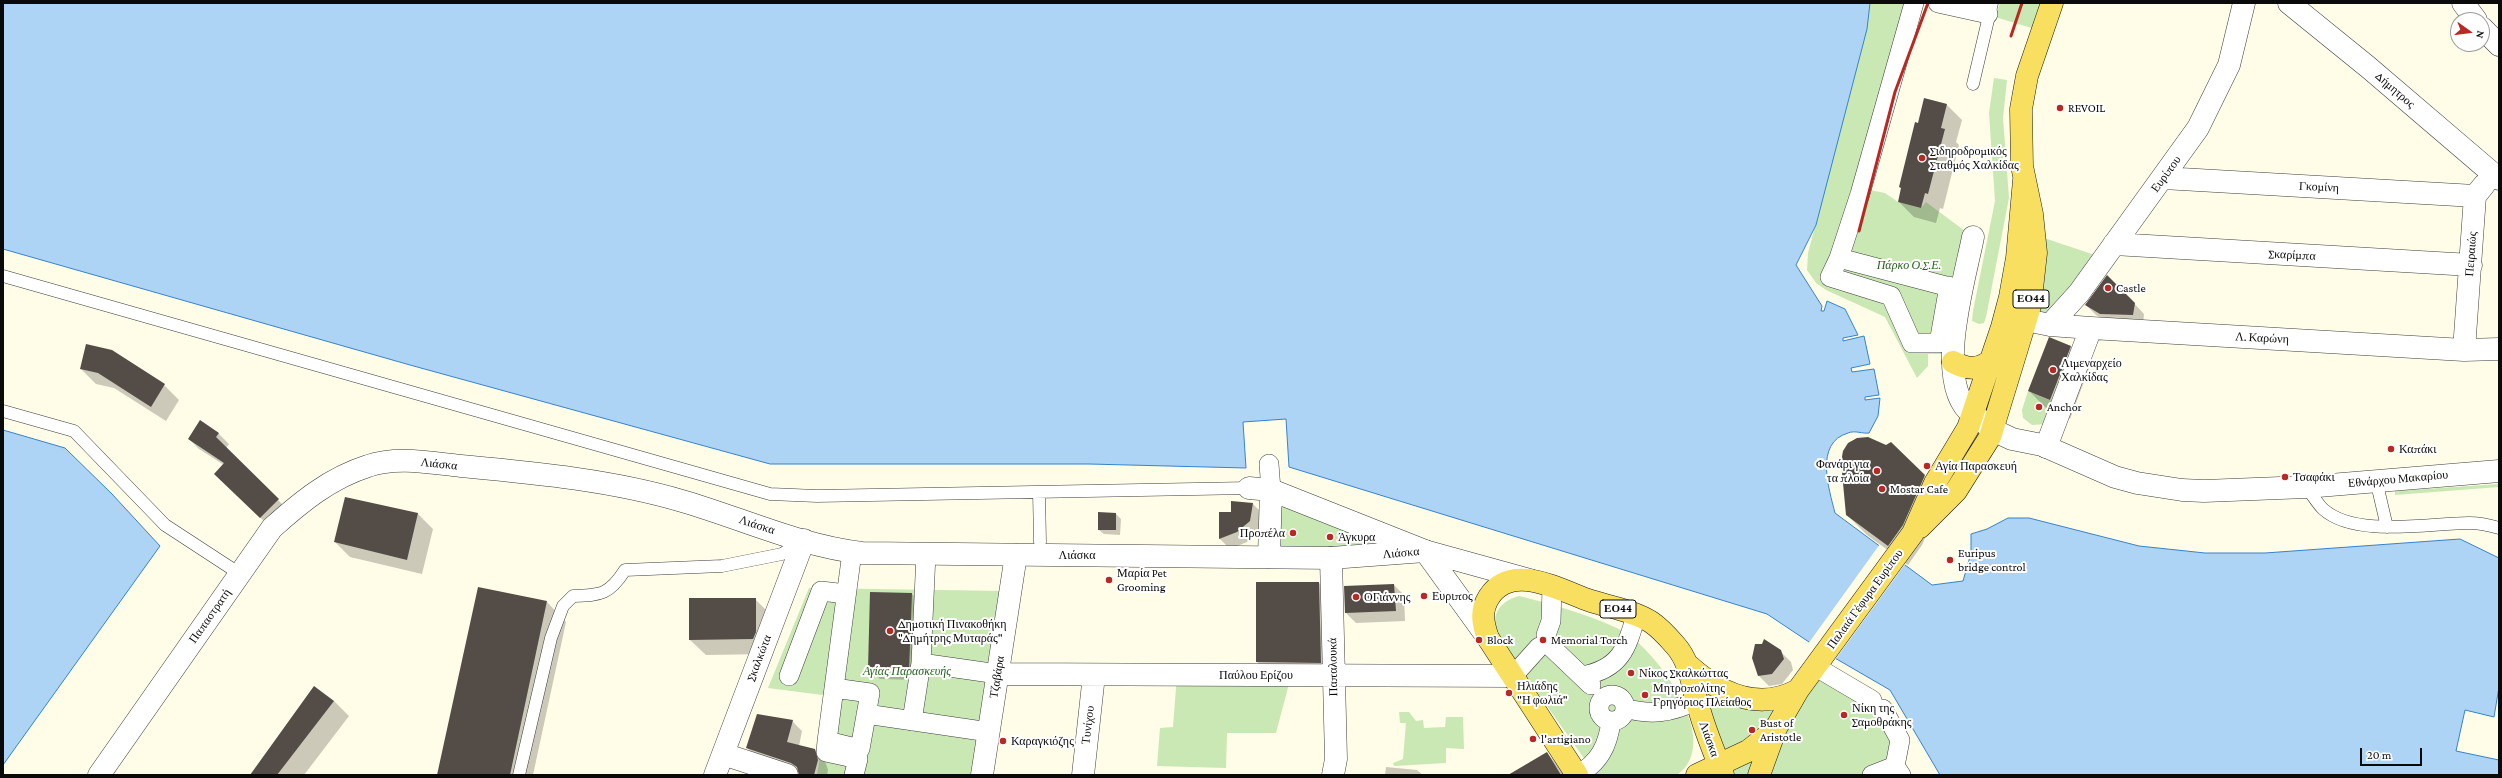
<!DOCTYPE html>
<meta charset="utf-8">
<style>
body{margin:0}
#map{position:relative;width:2502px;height:778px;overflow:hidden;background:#fffce7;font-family:"Crimson Pro",serif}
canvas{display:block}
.frame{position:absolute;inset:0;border:4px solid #0a0a0a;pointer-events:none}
.north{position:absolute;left:2450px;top:12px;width:40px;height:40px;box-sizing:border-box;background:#fff;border:1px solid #9d9d9d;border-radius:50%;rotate:104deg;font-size:11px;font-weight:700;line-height:16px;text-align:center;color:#0a0a0a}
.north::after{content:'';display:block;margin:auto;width:14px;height:18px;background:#b82924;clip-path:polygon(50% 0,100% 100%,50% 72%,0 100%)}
.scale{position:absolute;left:2360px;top:748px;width:62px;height:18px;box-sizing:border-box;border:2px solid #0a0a0a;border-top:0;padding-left:5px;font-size:12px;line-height:14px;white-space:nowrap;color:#0a0a0a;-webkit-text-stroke:3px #fff;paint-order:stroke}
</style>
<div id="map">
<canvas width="2502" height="778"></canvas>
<div class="frame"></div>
<div class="north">N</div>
<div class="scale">20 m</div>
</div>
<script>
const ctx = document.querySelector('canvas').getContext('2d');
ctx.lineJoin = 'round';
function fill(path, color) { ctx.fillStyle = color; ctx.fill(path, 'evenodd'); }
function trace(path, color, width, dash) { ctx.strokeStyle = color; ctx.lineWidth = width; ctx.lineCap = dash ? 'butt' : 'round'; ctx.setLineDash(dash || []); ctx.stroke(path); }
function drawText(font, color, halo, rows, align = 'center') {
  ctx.font = font + ' "Crimson Pro",serif'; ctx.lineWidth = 4; ctx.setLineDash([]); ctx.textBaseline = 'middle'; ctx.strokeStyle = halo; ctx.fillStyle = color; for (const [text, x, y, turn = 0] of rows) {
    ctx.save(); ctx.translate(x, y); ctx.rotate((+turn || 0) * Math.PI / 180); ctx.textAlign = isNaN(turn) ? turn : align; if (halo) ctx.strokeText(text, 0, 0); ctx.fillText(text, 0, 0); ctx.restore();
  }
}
const green = new Path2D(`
 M1870,3H1911L1859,188L1885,193L1898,202L1921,208L1926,202L1973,237L1953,354H1928V366L1917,378L1885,317L1826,290L1816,283L1807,270L1808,253L1867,29Z
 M2000,3H2052L2042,31L1995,17Z
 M1994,78L2007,80L2003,118L2009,198L1986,317L1984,323L1979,324L1972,321L1973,311L1995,201L1989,113Z
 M2035,235L2104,258L2050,325L2030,306Z
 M2028,391L2056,403L2047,424L2032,425L2023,418L2022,410Z
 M2499,484V487L2395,495V491Z
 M1271,490L1379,532L1370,556L1269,557Z
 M809,588L1004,591L972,775H817L830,696L768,688Z
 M1519,596C1545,602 1604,619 1626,633C1659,655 1724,742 1677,775H1597L1593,771L1498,637C1490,616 1498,602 1519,596Z
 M1816,667L1888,717L1895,766L1872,775H1722L1702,678L1760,701Z
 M1177,675L1291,676L1276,733H1227L1226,768L1157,766L1160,728L1173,727Z
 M1399,712H1409L1416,721L1423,720L1424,728L1445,727L1446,717H1463L1464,749L1446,748V763L1394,766L1393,763L1403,759L1406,723H1400Z`);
const water = new Path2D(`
 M3,3H1870L1867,29L1816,225L1796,265L1822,306L1821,311H1824L1827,301L1845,309L1858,335L1843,338V341L1864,336L1870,364L1851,368L1852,372L1874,369L1879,395L1865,397V400L1880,398L1878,416L1869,433C1863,434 1855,430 1848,433C1814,443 1829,489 1835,513L1932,585L1963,581L1971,553V534L1987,529L2008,518H2029L2139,546L2205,553H2265L2460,539L2499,558V687L2494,717L2465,710L2456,751L2499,760V775H1940L1890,690L1821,650L1767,614L1289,467L1286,419L1243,422L1246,468L1089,464H770L410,365L3,249Z
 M3,430L65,448L112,494L160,546L3,765Z`);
const pier = new Path2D(`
 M1880,544L1906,563L1835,660L1808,644Z`);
const shadow = new Path2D(`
 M1947,105L1962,120L1956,142L1959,145L1943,209L1940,208L1936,223L1914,217L1899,202L1919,124Z
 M2118,286L2144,314L2143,325L2111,324L2096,315L2086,305Z
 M2070,346L2090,366L2070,419L2048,410L2029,391Z
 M81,369L164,385L179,400L166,421L114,388L96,384Z
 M201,422L219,434L229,444L226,448L288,510L271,528L216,474L224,465L199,449L189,439Z
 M1891,443L1944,496L1922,545L1908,565L1867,535L1847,515L1886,446Z
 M346,498L418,514L433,529L422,574L350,557L335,542Z
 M1232,502L1253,504L1263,514L1260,531L1247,542L1230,549L1220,539V513L1232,514Z
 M1116,514L1121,519L1120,535L1104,534L1099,530Z
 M1257,583H1319L1334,598L1336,677H1272L1257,662Z
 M1394,585L1404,595L1405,621L1356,623L1346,613Z
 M871,593L912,594L922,604L919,680L880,679L869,669Z
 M755,599L770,614L768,654L706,655L690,640Z
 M547,602L566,622L533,775H438Z
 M1780,651L1791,662L1793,670L1782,684L1769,686L1759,676Z
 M315,688L334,701L349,716L304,775H259Z
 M792,721L802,731L799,746L815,750L825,761L828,770L827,775H801L799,772L757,758L747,748Z
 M1547,753L1566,775H1510Z
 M1386,767L1417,770L1423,775H1385Z`);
const building = new Path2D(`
 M1924,98L1947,104L1941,128L1945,129L1928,194L1925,193L1921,208L1898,202L1901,188L1899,187L1915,122L1918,123Z
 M2107,275L2135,303L2133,315L2100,314L2085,305Z
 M2049,337L2071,346L2050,400L2028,391Z
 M86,344L112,350L165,384L151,407L98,373L80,369Z
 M200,420L219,433L216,437L279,499L260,518L214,474L224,463L188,439Z
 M1868,437L1886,445L1891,442L1925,475L1903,525L1888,546L1846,515L1841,462L1843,451L1848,443L1857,438Z
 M345,497L418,513L407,560L334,542Z
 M1231,501L1253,503L1250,521L1237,532L1219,539V512H1231Z
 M1098,512L1116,513V530H1098Z
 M1256,582H1319L1321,663L1256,662Z
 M1394,584L1396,611L1345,613L1344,586Z
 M478,587L547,601L510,775H437Z
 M870,592L912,593L909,670L868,669Z
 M689,598H756V632L753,639L689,640Z
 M1764,639L1781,650L1784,659L1772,674L1758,676L1752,658L1755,644H1762Z
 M314,686L334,701L277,775H250Z
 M757,714L793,720L787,742L815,749L818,760L814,775H799L797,767L791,763L746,748Z
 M1547,752L1561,775H1508Z`);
const service = new Path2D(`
 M1973,84L1992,3
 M3,276L770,494L817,496L1249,488
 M3,411L74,431L165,525L240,574
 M2376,480L2387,527
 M2306,487C2312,494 2317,503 2323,509C2355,538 2429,523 2469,523C2479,523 2489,525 2499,528
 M1039,492L1040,542
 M519,775L551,638L563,606L573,596C601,595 609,595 625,570L722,566L782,554L802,541`);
const pedestrian = new Path2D(`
 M1914,3L1860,194L1839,258L1830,277L1891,296L1912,343H1939L1949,286
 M1938,3L1988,14
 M1839,258L1961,290
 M1269,464L1271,490
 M1546,635L1551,621L1552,587
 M1549,645L1591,685
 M921,663L926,554
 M1816,667L1872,700
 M789,676L821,591L846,594
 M1513,676L1539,647
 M1582,676C1620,669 1627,649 1636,615
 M834,688L870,693L860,749L827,741L826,752L858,759L854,775
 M1599 708a13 13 0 1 1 26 0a13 13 0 1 1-26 0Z
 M1625,708C1652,716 1671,712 1696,701
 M1883,709L1900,740L1895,766
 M866,714L989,732
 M912,721L921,663L998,674
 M827,741L852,552
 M1577,775C1599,763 1608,746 1611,721
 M1872,775L1895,766L1901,775`);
const minor = new Path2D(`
 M2289,3L2368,67L2499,179
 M2463,3L2476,20
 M2482,28L2499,45
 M2163,178L2475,196
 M1973,237C1965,279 1932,385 1973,415
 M2114,244L2471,265
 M2026,320L2050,325L2091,328L2464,350L2499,349
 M2050,325L2079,293L2198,128L2229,65L2244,3
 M2464,350L2475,196L2484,185
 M2046,447L2091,328
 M1249,488L1271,490L1425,551
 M1269,557L1271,490
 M1331,558L1336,759L1333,775
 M998,674L1513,676
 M723,754L787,775
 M715,775L804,540
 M982,775L1016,555
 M1083,775L1094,675`);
const tertiary = new Path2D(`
 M1978,418L1993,430L2012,439L2042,445L2115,477L2137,483L2182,490L2204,491L2306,487L2499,471
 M1425,551L1488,638
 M99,775L272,528C301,502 330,478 368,466C397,456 431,463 461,466C534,473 611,480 682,501C741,518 800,546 862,553L1331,558L1425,551L1530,580`);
const primary = new Path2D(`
 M1953,362C1968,370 1978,370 1992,360
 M1920,527L1956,491L1990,437L2030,306L2036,253L2032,214L2022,166L2021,109L2027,76L2052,3
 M1688,665C1719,693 1758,712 1798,690
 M1577,775L1488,638C1483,624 1480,611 1489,597C1512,561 1561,591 1591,601C1610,607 1634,611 1651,622C1660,628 1668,637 1675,645C1692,664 1692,689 1700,712C1706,733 1715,754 1723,775
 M1697,775L1748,751L1775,730
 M1759,775L1776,728L1798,690L1913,533L1935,483L1968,428L2002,327L2010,297L2017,258L2024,180`);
const rail = new Path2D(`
 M2011,36L2022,3
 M1859,231L1895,92L1928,3`);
const markers = [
 [2060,108,4,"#b82924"],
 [1922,158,4,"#b82924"],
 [2108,288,4,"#b82924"],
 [2053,370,4,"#b82924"],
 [2039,407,4,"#b82924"],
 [2391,449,4,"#b82924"],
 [1927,466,4,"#b82924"],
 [1877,471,4,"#b82924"],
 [2285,477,4,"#b82924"],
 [1882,489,4,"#b82924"],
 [1293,533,4,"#b82924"],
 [1330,537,4,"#b82924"],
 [1950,560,4,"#b82924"],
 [1109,580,4,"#b82924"],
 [1424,596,4,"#b82924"],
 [1356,597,4,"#b82924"],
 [890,631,4,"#b82924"],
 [1479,640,4,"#b82924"],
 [1543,640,4,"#b82924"],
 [1631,673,4,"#b82924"],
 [1509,693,4,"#b82924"],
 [1645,695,4,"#b82924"],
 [1844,715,4,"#b82924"],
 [1752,730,4,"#b82924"],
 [1533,739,4,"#b82924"],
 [1003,741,4,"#b82924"]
];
const shields = [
 [2031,299,36],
 [1618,609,36]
];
const shieldNames = [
 ["ΕΟ44",2031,299],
 ["ΕΟ44",1618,609]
];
const streetNames = [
 ["Δήμητρος",2395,90,41],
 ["Ευρίπου",2166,174,-54],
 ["Γκομίνη",2319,187,3],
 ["Πειραιώς",2471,254,-86],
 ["Σκαρίμπα",2292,255,3],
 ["Λ. Καρώνη",2262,338,3],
 ["Λιάσκα",439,464,6],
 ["Εθνάρχου Μακαρίου",2398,479,-5],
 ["Λιάσκα",757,525,18],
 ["Λιάσκα",1401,553,-5],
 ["Λιάσκα",1077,555],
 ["Παλαιά Γέφυρα Ευρίπου",1865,599,-54],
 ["Παπαστρατή",210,616,-55],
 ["Σκαλκώτα",759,658,-69],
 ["Παπαλουκά",1333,667,-91],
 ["Παύλου Ερίζου",1256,675],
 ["Τζαβάρα",997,677,-81],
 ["Τυνίχου",1088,725,-83],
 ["Λιάσκα",1709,739,70]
];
const poiNames = [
 ["REVOIL",2068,108],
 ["Σιδηροδρομικός",1930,151],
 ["Σταθμός Χαλκίδας",1930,165],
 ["Castle",2116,288],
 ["Λιμεναρχείο",2061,363],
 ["Χαλκίδας",2061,377],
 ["Anchor",2047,407],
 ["Καπάκι",2399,449],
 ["Φανάρι για",1869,464,"right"],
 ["τα πλοία",1869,478,"right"],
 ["Αγία Παρασκευή",1935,466],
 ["Τσαφάκι",2293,477],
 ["Mostar Cafe",1890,489],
 ["Προπέλα",1285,533,"right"],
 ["Άγκυρα",1338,537],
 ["Euripus",1958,553],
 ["bridge control",1958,567],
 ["Μαρία Pet",1117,573],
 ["Grooming",1117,587],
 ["Ευριπος",1432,596],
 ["ΟΓιάννης",1364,597],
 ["Δημοτική Πινακοθήκη",898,624],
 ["\"Δημήτρης Μυταράς\"",898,638],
 ["Block",1487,640],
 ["Memorial Torch",1551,640],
 ["Νίκος Σκαλκώττας",1639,673],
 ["Ηλιάδης",1517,686],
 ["\"Η φωλιά\"",1517,700],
 ["Μητροπολίτης",1653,688],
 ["Γρηγόριος Πλείαθος",1653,702],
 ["Νίκη της",1852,708],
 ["Σαμοθράκης",1852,722],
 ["Bust of",1760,723],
 ["Aristotle",1760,737],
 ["l'artigiano",1541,739],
 ["Καραγκιόζης",1011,741]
];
const parkNames = [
 ["Πάρκο Ο.Σ.Ε.",1909,265],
 ["Αγίας Παρασκευής",907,671]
];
fill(green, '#cae8b3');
fill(water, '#add4f5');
trace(water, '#3583cc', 1);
fill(pier, '#fffce7');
fill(shadow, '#0003');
fill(building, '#534c47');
trace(service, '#3d3d3d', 13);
trace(pedestrian, '#3d3d3d', 20);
trace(minor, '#3d3d3d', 23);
trace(tertiary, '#3d3d3d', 23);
trace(primary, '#1b1b1b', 23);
trace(service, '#fff', 12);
trace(pedestrian, '#fff', 19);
trace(minor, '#fff', 22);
trace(tertiary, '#fff', 22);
trace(primary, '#f8df5f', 22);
trace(rail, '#b82924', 3);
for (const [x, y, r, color] of markers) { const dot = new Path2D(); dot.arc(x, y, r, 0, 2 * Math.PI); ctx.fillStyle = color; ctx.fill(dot); trace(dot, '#fff', 1.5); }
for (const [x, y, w] of shields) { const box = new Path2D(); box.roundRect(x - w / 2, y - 9, w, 18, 3); ctx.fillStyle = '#fff'; ctx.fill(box); trace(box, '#0a0a0a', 1); }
drawText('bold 11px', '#0a0a0a', null, shieldNames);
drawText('12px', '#0a0a0a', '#fff', streetNames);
drawText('12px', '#0a0a0a', '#fff', poiNames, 'left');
drawText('italic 12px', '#25601c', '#fff', parkNames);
</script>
